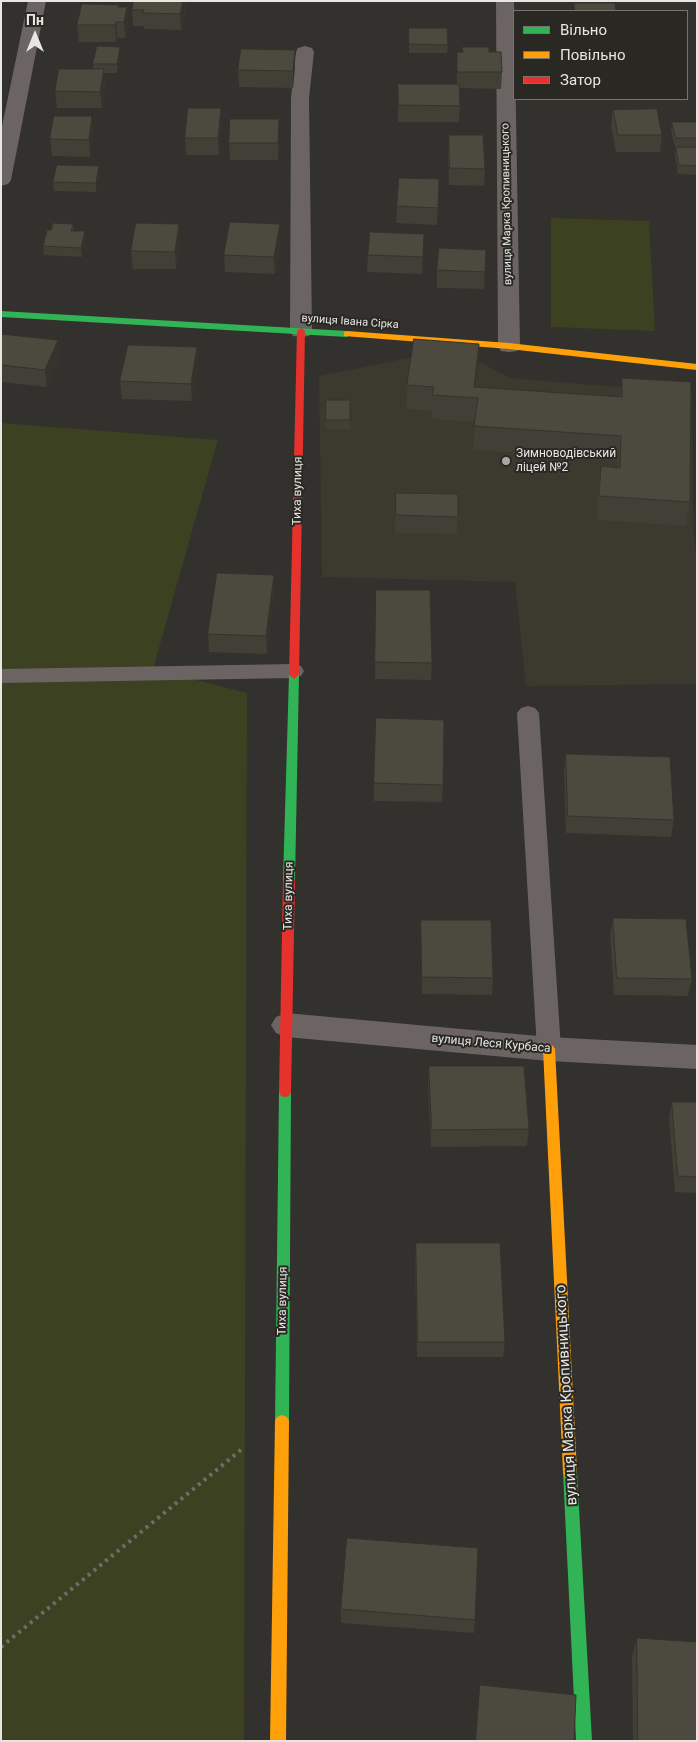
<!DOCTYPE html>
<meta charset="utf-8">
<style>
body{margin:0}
#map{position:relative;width:698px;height:1742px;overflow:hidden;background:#32312d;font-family:Roboto,sans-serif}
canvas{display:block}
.frame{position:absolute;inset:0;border:2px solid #e7e6e3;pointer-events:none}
.legend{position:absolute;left:513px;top:10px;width:175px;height:90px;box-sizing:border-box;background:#292823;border:1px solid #757470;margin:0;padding:6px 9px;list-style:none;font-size:15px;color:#e7e6e3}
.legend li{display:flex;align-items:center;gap:10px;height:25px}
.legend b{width:25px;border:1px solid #757470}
.north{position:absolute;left:10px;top:10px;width:50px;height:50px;-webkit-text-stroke:4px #292823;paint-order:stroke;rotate:0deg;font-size:14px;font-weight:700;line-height:20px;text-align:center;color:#e7e6e3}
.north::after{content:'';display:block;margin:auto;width:18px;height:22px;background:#e7e6e3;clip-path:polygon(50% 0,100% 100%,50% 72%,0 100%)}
</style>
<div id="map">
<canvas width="698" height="1742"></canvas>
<div class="frame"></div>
<ul class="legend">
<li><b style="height:6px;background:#30b455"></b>Вільно</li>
<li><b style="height:6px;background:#ff9f0a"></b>Повільно</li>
<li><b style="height:6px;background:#e5322d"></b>Затор</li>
</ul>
<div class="north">Пн</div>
</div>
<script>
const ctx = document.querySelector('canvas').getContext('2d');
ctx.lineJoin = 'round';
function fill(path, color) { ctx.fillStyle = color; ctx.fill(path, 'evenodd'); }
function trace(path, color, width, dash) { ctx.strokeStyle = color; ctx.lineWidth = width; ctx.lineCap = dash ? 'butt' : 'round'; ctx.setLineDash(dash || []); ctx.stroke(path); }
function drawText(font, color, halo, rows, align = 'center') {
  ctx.font = font + ' Roboto,sans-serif'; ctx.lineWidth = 4; ctx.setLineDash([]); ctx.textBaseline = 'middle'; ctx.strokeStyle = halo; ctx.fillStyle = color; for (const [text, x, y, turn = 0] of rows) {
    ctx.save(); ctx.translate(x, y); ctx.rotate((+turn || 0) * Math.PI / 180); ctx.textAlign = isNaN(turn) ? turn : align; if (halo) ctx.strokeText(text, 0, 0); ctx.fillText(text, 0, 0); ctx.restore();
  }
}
const built = new Path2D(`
 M408,358L482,363L510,378L692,393L693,528L697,562V684L526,686L515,582L322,577L319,376Z`);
const green = new Path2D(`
 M551,218L649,221L655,331L551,327Z
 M1,423L218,440L153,669L247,693L244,1741H1Z`);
const path = new Path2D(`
 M1,1647L242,1449`);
const lane = new Path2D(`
 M294,664L301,666L304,671L301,676L294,678L1,683V669Z
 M528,706L535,708L539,713L561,1049L558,1056L549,1059L540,1056L537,1049L517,713L521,708Z`);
const street = new Path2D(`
 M28,1H46L11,180L8,184L1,186V131Z
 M496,1H514L520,346L517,351L509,352L501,351L498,346Z
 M305,46L312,48L314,52L309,98L312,331L309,336L301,337L293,336L290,331L291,98L296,52L298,48Z
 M286,1013L549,1037L697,1045V1069L549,1061L286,1037L276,1033L271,1025L276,1017Z`);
const fast = new Path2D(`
 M1,311L347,331L351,334L347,337L1,317Z
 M294,671L299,675L295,880L293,883H285L283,880L289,675Z
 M285,1087L289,1088L291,1092L289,1421L287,1425L282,1427L277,1425L275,1421L279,1092L281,1088Z
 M570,1465L575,1467L577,1472L592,1741H576L563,1472L565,1467Z`);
const slow = new Path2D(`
 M347,331L509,343L697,364V370L509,349L344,336V332Z
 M549,1044L553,1046L555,1049L577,1472L575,1477L570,1479L565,1477L563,1472L543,1049L545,1046Z
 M282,1415L287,1417L289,1421L286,1741H270L275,1421L277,1417Z`);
const jam = new Path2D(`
 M301,328L305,331L299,675L294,679L289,675L297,331Z
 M289,876L293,877L295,880L291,1092L289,1096L285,1097L281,1096L279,1092L283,880L285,877Z`);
const wall = new Path2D(`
 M134,1H185L186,10L181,30L144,29V26H133L132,10Z
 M119,7L129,24L126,38H117L116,42H79L77,25Z
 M409,28L448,45L447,53H409Z
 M462,47L489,52L502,72L501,89L459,88L460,106L459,122H398V84H457V52H462Z
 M121,56L117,73H104L106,86L102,108H57L55,91L94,69L93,64Z
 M295,66L293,88L239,87L238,70Z
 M221,108L222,124L219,155H186L185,138Z
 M613,110L662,135L660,152H616L611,126Z
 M279,119V136L278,160H230L229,143Z
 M672,122H697V175L678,174L675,156L676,147H675L671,131Z
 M94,133L90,157L52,156L50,139Z
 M449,135L485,169L484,186L449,185L448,152Z
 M99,166V175L96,192L54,191L53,182Z
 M439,179L437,225L396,223L397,206Z
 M73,224L74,231L86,240L82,257L44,255L43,246L51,230Z
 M179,224L180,241L176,269H133L131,251Z
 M424,234L422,274L367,272L368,255Z
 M280,242L275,274L225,272L224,255Z
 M486,250L484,289L437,288V270Z
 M1,334L58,340L60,358L47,387L1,382Z
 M479,344L478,367L476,387L620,397L622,378L690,502L686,526L597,520L598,490L601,466L618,468V460L473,450L475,422L431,419L432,411L406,409L407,385Z
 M197,347L198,365L192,401L122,399L120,381Z
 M326,400H350V429H326Z
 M396,493L458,517L457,534L395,533Z
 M274,575V593L267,654L209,652L208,634Z
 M376,590L432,663L431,680L375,679Z
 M566,754L674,820L671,837L566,833L564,771Z
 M374,783L443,785L442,802L374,801Z
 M613,918L692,979L688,996L614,995L610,935Z
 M421,920L493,978L492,995L422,994L421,937Z
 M429,1066L529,1129L527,1146L431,1147L428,1083Z
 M672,1102H697V1193L675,1192L669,1118Z
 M416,1243L505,1342L503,1357H417L415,1259Z
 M341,1609L475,1620L474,1633L341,1623Z
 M637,1638L697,1741H633L632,1656Z
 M480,1685L574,1741H475Z`);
const shadedWall = new Path2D(`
 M183,1H185L186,10L181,30L180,14Z
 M127,7L129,24L126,38L124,22Z
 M116,22L117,38L116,42L115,25Z
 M120,47L121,56L117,73V64Z
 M295,50V66L293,88V71Z
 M104,69L106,86L102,108L100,92Z
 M221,108L222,124L219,155L218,138Z
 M92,116L94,133L90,157L89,140Z
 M279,119V136L278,160V143Z
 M99,166V175L96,192V183Z
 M179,224L180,241L176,269L175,252Z
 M280,224V242L275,274L274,257Z
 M85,231L86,240L82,257L81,248Z
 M58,340L60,358L47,387L45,370Z
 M479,344L478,367L474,398V387Z
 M197,347L198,365L192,401L191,384Z
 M274,575V593L267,654L266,636Z`);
const building = new Path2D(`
 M134,1H183L180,14L143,13L144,10H132Z
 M574,3H615L616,11H575Z
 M82,4L119,5L118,7H127L124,22H116L115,25H77Z
 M409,28H447L448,45L409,44Z
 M97,46L120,47L117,64H93Z
 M462,47H489V52H501L502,72H457V52H463Z
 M241,49L295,50L293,71L238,70Z
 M59,69H104L100,92L55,91Z
 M398,84H459L460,106L399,105Z
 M188,108H221L218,138H185Z
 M657,109L662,135H618L613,110Z
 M54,116H92L89,140L50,139Z
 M230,119H279L278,143H229Z
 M672,122H697V138H676Z
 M449,135H483L485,169L450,168Z
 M676,147H697V166L679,165Z
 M57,165L99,166L96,183L53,182Z
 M399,178L439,179L438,208L397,206Z
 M230,222L280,224L274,257L224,255Z
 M53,223L73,224L71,231H85L81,248L43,246L47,230H51Z
 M136,223L179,224L175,252L131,251Z
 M370,232L424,234L423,257L368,255Z
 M439,248L486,250L485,272L437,270Z
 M1,334L58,340L45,370L1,365Z
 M414,339L479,344L474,387L622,397V378L691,382L690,502L599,496L601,466L620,468L621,436L474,426L478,398L432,395L434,387L407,385Z
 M128,345L197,347L191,384L120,381Z
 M326,400H350V420H326Z
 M396,493L458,494V517L396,515Z
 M217,573L274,575L266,636L208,634Z
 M376,590H430L432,663L375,662Z
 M376,718L444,720L443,785L374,783Z
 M566,754L670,757L674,820L568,816Z
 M613,918L686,919L692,979L617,978Z
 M421,920H491L493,978L422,977Z
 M429,1066H524L529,1129L432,1130Z
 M672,1102H697V1177L678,1176Z
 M416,1243H500L505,1342H418Z
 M347,1538L478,1548L475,1620L341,1609Z
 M637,1638L697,1642V1741H638Z
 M480,1685L576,1695L574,1741H476Z`);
const markers = [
 [506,461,5,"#a8a7a3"]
];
const farStreetnames = [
 ["вулиця Марка Кропивницького",507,204,-91],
 ["вулиця Івана Сірка",350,322,4]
];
const poiNames = [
 ["Зимноводівський",516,454],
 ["ліцей №2",516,468]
];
const streetNames = [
 ["Тиха вулиця",298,491,-89],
 ["Тиха вулиця",289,896,-89],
 ["вулиця Леся Курбаса",491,1044,5],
 ["Тиха вулиця",283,1301,-89]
];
const nearStreetnames = [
 ["вулиця Марка Кропивницького",567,1395,-93]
];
fill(built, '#3c392e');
fill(green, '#3b4121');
trace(path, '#706c6b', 4, [3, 4.5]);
fill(lane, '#6b6463');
fill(street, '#6b6463');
fill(fast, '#30b455');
fill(slow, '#ff9f0a');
fill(jam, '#e5322d');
fill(wall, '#413f36');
fill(shadedWall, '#35332c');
fill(building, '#4c493f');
trace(building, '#35332c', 1);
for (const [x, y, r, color] of markers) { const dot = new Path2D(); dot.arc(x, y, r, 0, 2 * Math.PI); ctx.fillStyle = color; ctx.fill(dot); trace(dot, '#292823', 2); }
drawText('11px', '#e7e6e3', '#292823', farStreetnames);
drawText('12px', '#e7e6e3', '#292823', poiNames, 'left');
drawText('12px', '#e7e6e3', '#292823', streetNames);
drawText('15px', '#e7e6e3', '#292823', nearStreetnames);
</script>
